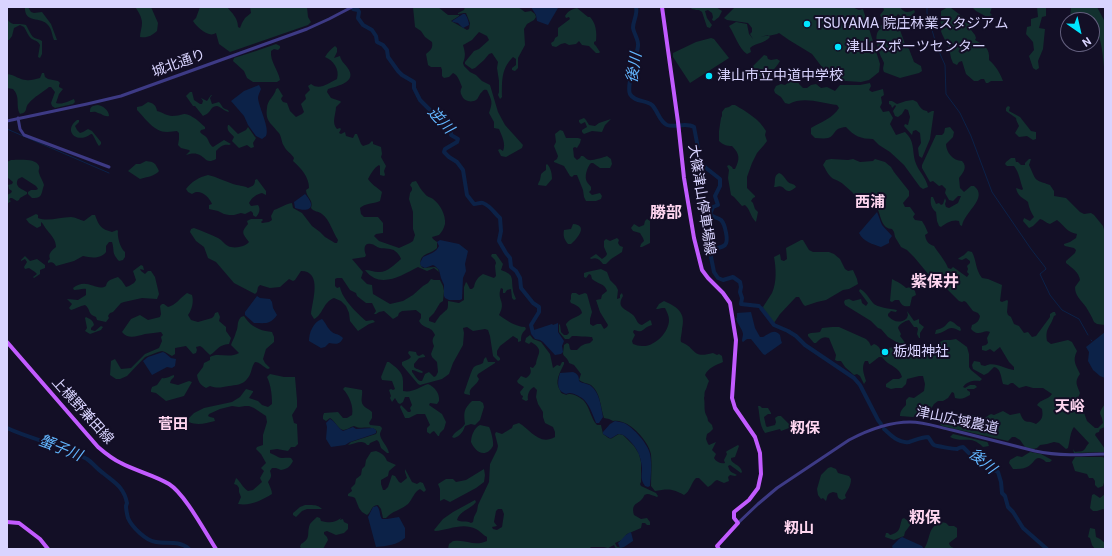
<!DOCTYPE html>
<meta charset="utf-8">
<style>
body{margin:0}
#map{position:relative;width:1112px;height:556px;overflow:hidden;background:#130f26;font-family:Roboto,sans-serif}
canvas{display:block}
.frame{position:absolute;inset:0;border:8px solid #d9d4ff;pointer-events:none}
.north{position:absolute;left:1060px;top:12px;width:40px;height:40px;box-sizing:border-box;background:#130f26;border:1px solid #625e7d;border-radius:50%;rotate:146deg;font-size:11px;font-weight:700;line-height:16px;text-align:center;color:#d9d4ff}
.north::after{content:'';display:block;margin:auto;width:14px;height:18px;background:#00e5ff;clip-path:polygon(50% 0,100% 100%,50% 72%,0 100%)}
</style>
<div id="map">
<canvas width="1112" height="556"></canvas>
<div class="frame"></div>
<div class="north">N</div>
</div>
<script>
const ctx = document.querySelector('canvas').getContext('2d');
ctx.lineJoin = 'round';
function fill(path, color) { ctx.fillStyle = color; ctx.fill(path, 'evenodd'); }
function trace(path, color, width, dash) { ctx.strokeStyle = color; ctx.lineWidth = width; ctx.lineCap = dash ? 'butt' : 'round'; ctx.setLineDash(dash || []); ctx.stroke(path); }
function drawText(font, color, halo, rows, align = 'center') {
  ctx.font = font + ' Roboto,"Noto Sans JP",sans-serif'; ctx.lineWidth = 4; ctx.setLineDash([]); ctx.textBaseline = 'middle'; ctx.strokeStyle = halo; ctx.fillStyle = color; for (const [text, x, y, turn = 0] of rows) {
    ctx.save(); ctx.translate(x, y); ctx.rotate((+turn || 0) * Math.PI / 180); ctx.textAlign = isNaN(turn) ? turn : align; if (halo) ctx.strokeText(text, 0, 0); ctx.fillText(text, 0, 0); ctx.restore();
  }
}
const green = new Path2D(`
 M25,7H28L31,12L34,13L42,12L51,24L57,40H54C52,36 52,29 48,25C41,16 24,24 25,7Z
 M135,7H151L158,23L157,31C151,36 148,38 140,37C140,32 142,28 142,23C142,17 138,11 135,7Z
 M200,7H227C232,13 238,18 238,27L240,28L242,23L245,18L251,13L250,7H307L308,17L311,22L308,25L230,52L219,44L216,33C214,34 212,35 209,34C204,33 196,26 193,21L196,18Z
 M413,7H438L448,15H459V16L451,21L467,30L469,29L470,23L466,13H464L458,14V13L464,10L465,7H518L525,12L531,11L535,14L536,17L534,20L527,24L524,29L525,45L518,58V68L515,71L512,70V68L516,65V59L513,57C501,69 502,81 502,97L500,99L498,95L499,92V81L497,68L498,62L492,53L489,54L484,60L475,68L472,69L465,64V62L474,51L479,49L489,40L487,36L479,32L472,40L465,44L463,45C465,52 466,56 463,63L464,66L470,72L476,75L482,81L490,85L498,112L505,125L523,145L522,148L506,157L501,156L498,150L500,149L503,151C506,144 502,136 499,129L494,128V122L489,113C493,102 492,101 487,90C485,90 484,89 482,92C479,94 479,98 476,100C471,103 464,101 462,96C460,93 460,90 462,87C460,82 458,75 453,73L449,77L444,78L442,76V70L441,67H431L428,65L426,54C431,50 433,48 432,42L425,37L421,31L415,27Z
 M690,7H716L722,11L719,17L714,21L712,20L713,17L712,13L708,10L705,11L707,18L712,25L710,28L707,27L702,12L699,10C696,10 692,10 690,7Z
 M735,7H852L859,10L863,9L880,64L879,72L869,80L861,82L846,81H839L834,78L825,71L812,54L789,40L779,33C774,36 767,35 760,37L768,35L770,37C764,44 757,42 750,48L751,52L747,54C739,49 735,35 729,26L736,22L747,24L749,34L753,39L750,34L752,32V28L748,23L727,20L724,18Z
 M883,7H900C904,13 908,13 914,10L915,12L910,17H902L898,14L893,21L894,23L900,30L905,44L909,49L914,62L921,66L922,71L919,73L900,78L884,72C882,68 884,66 884,63C883,61 882,58 881,57C878,48 873,35 880,29V26L882,25H884L885,24L880,15L884,10Z
 M948,7L951,8L971,23L972,27L971,30L975,35L976,38L975,40C985,46 990,48 989,60C996,66 1000,73 1003,81H991L988,83H986L984,79H981L978,81H974L966,74L962,61L959,62L957,65L953,63L951,58L949,48L942,34L941,31L942,27L940,20L941,15V11Z
 M972,7H992L990,13L992,15L987,17L976,11Z
 M1037,7H1046V16L1042,17L1039,28L1045,29L1043,49L1038,61L1039,68L1036,70L1033,68L1029,56L1034,50L1033,42L1026,34L1027,27L1031,26V19L1038,17Z
 M1071,7H1097L1105,22V75C1103,61 1103,35 1092,25V20H1070Z
 M577,8L588,17H590C596,23 597,33 596,41L594,42V44L596,46L600,52L599,53H596L589,46L582,45L579,41L576,44L569,45L565,43L561,44L556,47L552,46L551,43L554,41L555,38L558,36V28L570,19L569,17L566,18L565,16C568,11 572,9 577,8Z
 M7,18C8,20 9,22 11,23C13,25 21,23 26,25C28,28 30,34 33,37C36,39 39,39 42,41V54L40,58L38,57L40,45C37,39 32,41 29,36C27,33 26,30 24,27L20,25L14,28L12,36L9,40H7Z
 M711,38L714,39L729,58L690,83L673,57V53L696,42Z
 M276,44L280,46V48L278,50L274,49L271,51C270,62 278,69 280,80L277,82H253L247,78L244,71L233,61L234,58L256,51Z
 M335,46L337,48V52L334,58L340,56C341,61 344,63 347,67C359,82 337,86 328,89L327,92L331,98L340,101L341,102L336,107C336,114 331,123 337,129L340,128L341,129L339,133L341,134L345,132L346,136L353,138L355,134H357L361,144L363,146L369,144L372,141L373,142V144L381,147L382,154L381,157L386,166L384,171L385,175L384,176L380,175V166L379,165C374,168 371,173 368,179C372,185 377,187 382,192L380,201C373,204 365,203 360,208L361,214L364,217H378L383,223V233L376,234L374,236L379,241L399,248L410,243L413,241L415,235L413,229V212L409,199L410,193L412,190V188L410,185L412,182L416,181C419,186 421,190 425,194C427,197 430,197 433,199C440,204 446,215 445,224C444,228 442,232 439,235L432,237L433,239L437,242V248C430,255 418,253 421,266L423,268L435,267L438,269L439,272L434,268L427,271L418,267C402,275 380,290 365,270C370,270 374,272 378,272C387,273 395,264 401,259C400,256 398,253 395,251C392,248 384,249 380,248C376,247 374,244 371,244C363,242 364,251 366,255L365,257L352,259L363,272L361,278L367,284L372,285L373,294L390,304L403,301L413,295L423,286L428,283L431,279L434,280H440L443,286L444,291L443,301L440,303L434,313L429,318V321L435,323C437,320 439,316 442,314C448,308 448,311 448,301L459,303L464,300V287L466,282L467,283L470,289H472L474,287C475,281 478,277 483,274L494,278L496,276L495,266L496,263L495,260L491,256L492,254H496L503,264L501,270C515,275 511,278 513,290C513,293 515,296 516,299L514,300L512,298L511,289L507,290L505,293H503V289L501,288C496,300 507,301 499,315C506,320 516,327 525,327L526,329C522,333 521,335 521,341L518,342V339L513,336L500,346L497,351V355L500,358V360L498,361L493,356L490,336L488,330L485,329L473,331L467,327L463,328L464,333L463,345L453,363L449,374L442,379L420,385L418,384L402,365V362L409,359L411,357L408,353L409,351L416,352L417,355L419,356L423,354L425,356V357L419,358L414,364V367C417,370 420,369 423,372L422,373C418,373 416,370 412,370V372C415,375 416,379 420,381H422L425,374L429,372L434,377L436,376L438,372L437,362L432,357L431,354L434,346C432,341 432,339 435,335C431,325 424,330 419,321L421,318V314L416,310L402,311L399,313L398,316L393,319L384,311L379,312L376,314H374L376,311L372,303H366L357,296L356,293L350,290L342,278H337L335,279V286L337,288L340,287C342,299 357,313 366,321L373,320L375,322L369,324L358,331L350,321L349,313L346,306L341,301L334,298C323,302 323,315 314,319L311,314C312,302 323,271 301,271L295,280L293,281L289,279L280,287L270,288L260,285L258,287L257,292L255,294L234,283L216,262L208,258L204,247L196,241L190,232L191,229L194,228C202,231 210,234 218,238C222,240 224,244 228,246C234,249 245,247 249,242C242,233 241,232 248,224L247,221L251,219H262L263,220L261,222L262,223L269,222L272,220L271,216L274,210C280,208 285,204 292,203L293,208L302,213L312,226L320,232L325,237L335,243H337L338,240C333,233 330,220 322,214C318,211 314,212 311,208C314,200 306,197 306,190L309,188C309,177 301,168 293,161L294,158C291,153 286,151 284,146C281,142 282,136 278,132C271,123 265,121 267,108C267,100 275,96 276,89L278,88L283,96L282,97L281,99L283,102L287,103L290,111L296,117L302,114L304,112L301,104L306,99L305,95L310,90L308,86L311,84C320,91 328,83 337,79C340,69 333,60 325,57C328,52 331,49 335,46Z
 M764,55L767,56L768,59L771,60L777,59L780,61C774,72 760,83 750,71L751,68Z
 M42,73H44L45,77L48,79L58,81L60,83L59,85V87L63,89L59,94L56,103C63,105 68,101 74,99L75,102L73,104L55,108L52,106L51,103L55,92L51,87H49C43,92 34,97 29,103C24,108 29,112 20,114C15,106 21,97 13,89L7,88V74C15,75 20,80 26,80C30,81 35,79 40,78Z
 M796,78L798,80L799,84L803,88H807L811,85L816,84L821,88L827,87L835,91L840,85H860L870,83L871,86L869,90L872,92L883,89L884,95L881,97L882,103L880,107L883,112L889,111L893,118L890,124L896,135L905,132C915,141 912,150 915,161C918,171 926,177 928,187L923,189L920,187L904,165L890,152L879,145L873,139C861,139 854,136 846,127C832,128 836,136 828,138C824,139 819,138 815,138L811,134V128C821,122 833,118 839,108L837,105C822,103 803,96 789,104L785,103L781,97L775,93L774,90L776,86L781,84L785,85L788,83L789,80Z
 M190,92H192L194,100L200,104H202L203,101L201,98L207,101L211,95H212L210,98L212,104L219,102C223,106 221,108 228,110L229,112C224,111 221,107 217,106C212,106 211,110 209,112C208,114 204,115 203,116L195,106H193L186,96Z
 M913,100L917,102C920,107 921,110 927,111L928,113L932,111H934L930,139L922,158L919,156L918,148L921,143L920,133L916,130L913,131L912,135L904,126L905,124L908,125L910,117L908,110L905,109L902,114L898,117L895,116L893,111L896,106L895,105L892,108L891,105L889,104V101H892L897,104L906,101Z
 M148,102C153,103 156,105 157,111C162,112 167,116 172,116C176,116 180,115 184,114C190,113 201,123 205,127V129L201,130L200,132C202,135 205,135 207,138C209,141 209,144 213,147L224,140L231,144L229,145C223,144 220,147 216,151V159C205,165 206,156 197,154C194,153 189,154 186,155L190,151L189,150L181,148L178,145L179,139V133L177,131C174,131 171,132 167,132C154,132 145,118 137,110V107L142,106Z
 M98,105C103,106 109,110 109,116C104,117 103,114 98,113C95,111 93,112 90,112C90,106 92,106 98,105Z
 M732,105H735C747,112 759,119 766,131L765,135L767,141L764,145L757,153L752,163L747,177V188L755,196V197L753,198L751,201L753,203L755,209L758,212L756,222C750,216 750,209 745,205L742,206L734,197L731,195L728,178L729,170L727,166L729,165L732,167L733,169H735C740,159 740,154 732,146C727,146 723,145 719,141V131L721,118L722,116V112L725,108L729,107Z
 M1008,106L1010,107L1009,111L1020,117L1031,131L1036,132V139L1033,140L1027,136L1019,137L1015,133L1019,126C1018,123 1016,121 1016,118L1006,111V108Z
 M584,118L586,120L589,125L595,126L599,123L611,119L605,125L602,132L592,131L584,134L582,132V130L587,127L585,122L581,124L579,122V120Z
 M77,120H79V122L75,126L77,130L80,133L83,132L88,129L92,131L101,142V144L99,146C97,144 95,138 92,134H91C76,145 63,130 77,120Z
 M228,125H229L238,134L246,130L248,127L255,137L256,138L253,143L254,147L251,148L247,145L239,148L232,141L234,137C231,133 226,131 228,125Z
 M950,127L954,132L953,137L946,144C946,152 953,161 962,161C968,167 963,173 959,178L960,188L964,192L971,186H974C989,198 964,212 962,226L960,225L959,221C953,219 946,223 941,227L939,226L937,221L936,212C931,208 930,203 931,197H933L936,204L939,203L941,205L943,204L945,198L946,201L945,204L946,207L949,208L958,203L961,196H958L953,201L949,200L945,193L946,189L942,185L939,186L933,181L930,182L922,168V165L936,135H942L944,133L945,128Z
 M560,130L563,131L566,138H578L581,139L580,143L577,148L575,147L573,148L574,157L577,160L580,158L581,156H583C585,157 587,160 589,160C591,161 605,157 607,156L611,159L612,164L610,168H600L593,163H591C587,167 584,177 587,182C588,184 590,185 591,187V190L589,192L592,195L600,193L602,196L601,199L596,201H586L584,197L583,190L577,175H574L572,177L570,176L564,166L554,162V161L557,159L558,156L554,146L556,142L555,134Z
 M1011,158H1015L1016,162H1018L1021,165H1025V163L1029,159H1031L1029,165C1037,182 1033,179 1050,185L1054,191V196L1066,198L1080,212L1084,214L1091,213L1094,215L1103,226L1105,233V325L1097,324L1094,322C1092,317 1089,312 1086,307C1081,300 1075,296 1075,287L1080,280C1079,272 1072,268 1066,263V261L1075,253L1076,250L1074,248L1065,246L1064,245V244L1070,242L1076,238L1077,234C1066,232 1065,226 1057,220L1050,224C1046,223 1044,220 1040,219L1033,226L1029,228L1023,221L1024,218L1030,221L1034,217C1031,212 1029,208 1028,202C1022,197 1018,197 1016,188L1022,190L1023,189C1020,181 1019,172 1014,166H1007L1005,164L1006,162Z
 M831,159L848,160L853,159L860,162L873,161L875,159L885,162L891,167L894,172L909,191V196L903,203L905,207H910L915,214L913,217L915,220L922,221L925,226L928,233L925,235C926,241 928,244 934,246C939,254 945,260 948,268L951,269L953,267L967,277L969,274L967,272L968,269L967,266L970,263V261L966,258L962,260L958,259L959,258L964,255L968,251L972,252C977,262 975,269 982,278L988,279L1002,285L1000,301L1002,302L1007,300L1008,301L1007,312L1008,315L1011,317L1014,324L1019,326L1024,333L1028,332L1032,337L1036,336L1050,317V314L1053,312H1055L1056,315L1054,316C1050,328 1045,328 1047,341L1051,344L1068,340L1072,342L1077,351C1072,361 1076,365 1080,374C1074,382 1077,385 1080,393L1078,398L1079,404L1083,410L1087,421L1095,428H1098L1103,423C1102,412 1096,416 1105,404V427L1100,429L1099,432L1096,433L1095,435L1105,449V452L1074,453L1073,449L1075,452C1087,451 1083,450 1089,443L1074,427C1070,432 1070,441 1068,448L1066,449L1059,443L1054,442L1047,444L1040,445L1037,448L1033,449L1025,447L1020,440L1015,437H1012L1008,441L942,426L940,424L950,418L955,427H956L959,425L961,420L958,415C968,412 976,416 985,418L989,415L991,414L994,415L1003,411L1010,415L1020,413C1025,426 1027,419 1036,424C1043,419 1043,416 1042,409L1037,405C1041,399 1048,400 1052,394L1043,388H1033L1026,386L1019,388L1013,383H1011L1008,385L1003,384C1001,378 1001,368 994,367L988,373L984,375L973,369L972,365L974,361L980,362L981,365L985,366C994,361 1004,369 1014,370V367L1009,362L1000,347L994,352L990,349L986,351L982,350V346L986,345L988,343L987,338L990,332C983,329 979,338 971,329L972,325C977,323 979,321 980,316L978,313L973,311L966,302L964,301L962,302L959,301L944,286L929,275L914,257L907,250L901,247L895,237L894,232L892,229C882,229 881,217 878,210L875,209H871L863,200L861,201C857,199 856,196 852,192C849,189 846,187 843,184C839,180 833,180 830,176C827,173 825,168 823,165L826,160Z
 M11,160C19,160 36,158 39,166C40,170 38,169 39,173C40,177 43,181 44,185C41,193 43,199 32,198L28,194V192L31,190H36L38,189L36,186L22,177L18,179C14,187 22,189 27,192V194L20,198L19,200L17,201L12,198H10L9,200L11,201L7,204V195L11,193L12,191L9,189L8,185L12,184L13,182L7,177V162Z
 M146,161C155,162 155,163 159,171C155,176 147,177 140,179L128,171L136,164H140Z
 M547,164C551,168 552,174 552,179L546,186L538,185C538,183 539,182 540,180C542,173 539,175 546,170V165Z
 M779,173C784,175 785,179 788,182C792,185 794,183 796,187C783,198 787,183 776,187H774C776,181 773,176 779,173Z
 M208,175C217,177 224,181 233,184C238,186 243,185 248,188C253,186 255,185 255,180L257,179L266,191V195L262,193C257,194 252,197 249,203L251,206L258,205C261,209 259,214 256,217L254,216L253,215V213L251,211L245,214L241,213L234,215H229L224,214L218,211L209,209V205L212,204C209,196 199,188 192,194L188,192L186,189C191,182 199,177 208,175Z
 M36,214L38,215V218C48,222 60,217 71,217C75,217 80,220 84,221L92,215H95C99,226 101,229 112,232L117,230L118,231C117,236 120,248 125,252V257L123,260L119,261C111,252 115,252 112,242H109L106,246V252C101,259 91,258 83,256L74,261L56,266C54,263 52,261 48,263V261L50,259C48,254 51,251 56,247C56,240 51,235 47,230C44,227 44,224 41,222V226L37,228L29,223L26,219Z
 M647,219L650,221V243L642,247H640L641,244L644,241L643,238L640,233L633,231L631,228L634,224L639,227L644,225L645,221Z
 M573,224C589,225 577,239 571,244H568C564,239 563,236 564,230L571,229Z
 M617,238L619,240L618,243L620,246L623,247L622,252L611,259L606,264H603C599,259 597,257 591,259L590,258L596,254L602,259L606,256L607,254L604,247V241L606,239L610,241Z
 M801,240H803L809,250L813,252H829L834,254L840,259L845,269L848,271L853,270L857,279L858,284L849,289L843,290L826,300L817,302L805,306L803,304L799,297H796L780,314L774,323C769,321 764,313 763,307C766,302 769,298 772,293C777,282 776,268 774,257L780,254L781,260L784,261L787,259L786,248Z
 M25,256L30,261L37,259L45,265V268L40,270V274L34,278L33,277L37,274L35,272L29,268L25,269L24,267L27,262L25,259L21,261V260Z
 M141,265L143,266L144,270L140,269L141,271L145,274L148,271H151L155,277L159,294L157,299L142,298L124,302L121,303L113,312L110,313L108,316L109,318L106,322L97,320L96,317C87,314 91,309 85,305C80,306 75,309 71,310L69,308L72,304L67,299L78,300L86,295V289C83,288 78,290 74,290L73,288C87,277 96,292 106,286C107,280 112,279 118,277L122,281L126,287L129,286L134,283L136,280L133,271Z
 M601,269L607,272L610,280L616,286L618,290L617,299L620,298V295L622,293L623,296C615,309 628,309 634,316C637,320 637,324 642,325L650,320L651,321L652,325C650,326 648,326 647,327C640,332 642,332 634,330L633,332L635,335L632,341L633,344C636,345 639,346 642,346C655,347 669,332 669,320C669,316 667,312 665,308H662L658,309H656L659,304L664,301C678,307 686,313 682,329C682,334 680,338 681,342C697,348 691,359 713,353L717,355L719,354L722,356L723,362C716,365 708,368 705,375L709,381C707,385 707,388 705,391C704,393 705,396 704,398C705,403 704,407 705,412C706,416 708,417 708,421L712,425L713,429L710,432L707,434L706,439L708,444L709,445L716,442L712,450L716,454L714,458C716,462 721,464 725,463L724,460L727,454L726,452L727,451L738,445L739,446L735,457L731,458V460C734,465 741,465 742,472L741,473L730,465L728,466C730,473 732,472 737,475L735,476L730,475L728,477L729,481L724,483L717,480L715,481L711,485L708,487L699,478H696C691,483 690,492 684,495C672,488 667,489 655,491L651,486C651,476 652,465 651,454C648,440 628,418 613,421L609,419L604,418C600,407 601,393 591,385C587,383 583,383 579,380L581,374L574,365L569,363C568,358 564,357 563,354C563,351 564,347 564,345L567,343L569,344L570,349L571,350H577L581,346L585,344L590,343L593,340L592,337C590,337 574,336 572,336C571,337 570,338 569,339H565L559,332V324L560,325L561,332L564,335H567L569,333L567,327L566,325V324C571,317 578,318 582,313C581,307 576,305 571,303L570,301L571,299V295L572,293H576L579,295L585,293L587,294L592,312L590,319V324L593,326L597,324H601L604,329L607,327L608,325L600,312L596,300L601,299L602,295L607,291C605,283 597,284 592,279L591,275L589,274L586,278L584,277V273L587,272Z
 M892,279C897,282 901,283 906,288L911,287L915,291L916,295L912,297L910,306C904,307 902,306 899,300H895L892,302L890,301Z
 M860,289C866,292 869,298 873,303C876,307 891,309 897,310L896,312L891,311L888,314V316C893,322 901,324 907,318L908,315L907,311L914,321L919,319V323L924,327L920,333V338H919L917,334L918,329L917,327H914L909,320C905,321 899,324 898,328L901,334L900,336L906,344L898,343L888,337L881,329L878,328L871,321L845,305L844,302L845,300L849,299L853,301L861,299L862,303L866,306L868,303L859,291Z
 M187,293L192,295C194,301 192,310 188,315L191,320L198,322L212,318L214,316L215,313L218,312L220,317L219,321L226,327V331L231,338L229,344C218,345 218,350 210,355C206,352 204,348 200,346L196,347L197,350L196,353L193,354L186,346L175,348V354L172,356L165,352L162,351L158,352L145,357L127,376L120,379H116L110,375L111,361L115,359L121,369L131,368L145,354L159,348L162,341L161,337L163,335L161,332C156,333 151,333 145,334C137,336 128,340 122,332L131,319L140,315L148,320L160,317L161,314L160,306L162,304H164L168,307C176,305 180,298 187,293Z
 M244,316C248,322 252,326 259,329C263,331 268,331 272,332L274,337V342L266,349L263,359L265,363L270,368L268,369C263,367 260,362 255,362C251,367 252,374 247,379C243,385 235,385 229,386C222,387 218,389 210,386L206,388C200,385 198,381 197,375L203,367L204,363L210,360V357C218,352 229,359 239,353L231,345C232,341 235,337 236,332C239,326 236,323 241,317Z
 M86,317C90,319 93,320 94,325L91,328V330L95,331L101,326L103,327L101,330L90,334L85,331L87,328L85,318Z
 M950,321C955,322 956,326 960,327L961,330L960,331C947,323 948,333 935,334L936,330C939,329 943,328 945,326C947,324 947,323 950,321Z
 M832,327H839L866,339L869,342L871,346L874,344C881,347 880,349 881,355L885,357L888,356L890,352L889,348C897,346 907,346 915,350C917,351 918,353 921,354C928,357 936,355 944,354L945,351L932,350C934,347 941,340 945,340C949,340 952,340 956,339L967,347L969,354V367L971,370L982,379L980,381C974,380 967,381 963,387L965,388L970,385H975L977,387L974,389H967V390L970,392V395C964,398 962,400 955,398L954,393L952,392L948,398L943,401H938L934,404L931,409L913,417L900,416C900,411 903,408 906,405V400L909,397L914,398L924,391L925,384L923,376H919L907,379L906,384L902,388H896L891,389L886,387V384L893,379H899L902,377C899,366 888,366 882,357H879L870,364H869L868,361H865C861,368 864,374 866,381L864,384L860,376L857,374L854,375L845,367L841,361H837L835,360L836,355L829,338C823,336 821,338 816,343H814L808,336V334C812,332 816,333 820,332L822,328Z
 M530,335L533,339L541,342L550,354L553,368L557,365L560,366L562,362H564V364C560,373 554,381 560,390C561,393 561,393 564,394C569,396 565,394 570,394C575,394 581,398 584,401C590,408 591,419 597,425H601L603,434C612,441 610,439 619,434L623,435L634,446L639,454L641,462V482L640,484L641,486L656,493L658,496L657,497C654,496 650,494 647,494C643,495 645,496 642,499C637,505 631,503 634,515L641,519L647,518L650,522V525H647L645,523H642L641,528L627,534L622,540L615,543L617,547L624,548V549H616L614,545L608,548L604,547H591L589,549H448L449,544C451,543 452,541 454,541C466,539 474,547 487,541V537C483,535 480,531 476,529C463,522 448,530 435,531L434,530L443,519L453,512L475,500L476,502C471,509 459,511 457,520C461,523 467,520 471,523L473,522L474,517L477,511L478,505L489,482L490,464L497,450L498,446L495,434L496,432L502,434L512,428L513,425L519,423C531,430 539,446 555,437V432L553,427L545,423L543,417V412L538,404L536,397L537,390L534,387C529,389 527,395 528,400L526,401L522,399L523,396L521,395L520,392L524,387L518,383L517,381L521,376L526,378C530,375 532,373 530,368V367L533,368L536,364C537,354 545,350 531,342L529,344L525,342L526,338ZM498,509H502L504,514L502,527L497,530L493,529L492,527L497,526L494,522L496,511Z
 M486,357L488,362H495V363L478,374L477,376L479,379C477,386 468,387 470,395L465,394L464,393C466,388 472,368 474,367C476,365 480,365 483,363L484,359Z
 M387,362H389C395,367 403,371 403,381C403,384 403,387 403,391C413,393 419,387 428,384C435,387 440,394 439,401L437,404L430,403L429,405L442,414L446,422L444,429L440,433L439,436H438L434,431L432,432L430,434L427,432V428L430,425L425,414H417L409,418H405L400,407L401,405L408,412H410L411,411L410,408L412,405L409,397H405L403,402L400,404L398,403L395,398L392,402L390,398L391,396L389,390L391,389L393,390L395,389L392,381L382,380L381,377Z
 M270,374L284,377H295L297,400V407L292,415L294,423L297,424L298,444L295,447H291L288,451L277,449L270,450V453C273,454 276,456 278,457C282,459 287,457 291,458L293,461C290,467 287,469 281,470L276,468H272L270,471C272,476 271,478 268,482C270,487 272,490 272,494C262,500 251,506 238,504L241,497L239,492V488L237,485L234,484L236,478C241,482 242,487 248,491L253,490L262,482L260,478L264,471L261,468L266,463L261,454L256,449L257,447L263,445V435L267,422L266,416L254,408L249,406H245L239,407L232,406L220,409L209,414L208,416L210,417L214,418L215,421C206,423 198,426 189,422L188,419L194,413L204,408L232,402L240,397L246,389L253,391V392L249,398L258,401L262,405L268,407L272,404C272,394 271,386 267,377Z
 M174,375V377L171,380L170,383L178,385L189,381L192,382L184,396L166,401L156,393L151,392V390L152,387L157,385L162,378C167,379 170,376 174,375Z
 M345,387L362,390C363,395 360,400 363,405C365,408 369,409 372,412V418L369,423L370,425L380,426L382,428C382,430 380,432 380,434C380,440 388,446 389,453H387L381,448L379,442L377,440L370,443L369,445H367C363,439 355,444 348,445L351,442L376,434L377,432L376,430C369,425 361,430 354,426C350,427 347,430 343,430C338,429 335,421 330,418L326,421L323,419V416L324,413L338,412L343,418H347L352,415C354,407 349,395 343,389Z
 M472,401H480L483,403L484,407L480,420L475,425L471,424L465,426C463,432 460,436 454,438L452,437C455,431 461,430 465,424C464,413 463,410 472,401Z
 M758,406H760L762,408H768L771,413V414H768L764,417L766,426L767,427L775,425L776,422L775,418L778,416H781L790,425L789,428L781,431L780,429L765,433C759,424 760,416 758,406Z
 M480,425L489,427C491,430 494,443 493,446C492,448 490,450 489,451C481,457 474,449 471,442C471,436 474,428 480,425Z
 M953,434L987,442L988,443L989,446L983,447C970,434 964,444 950,437Z
 M376,451C381,453 385,455 387,461L396,465L389,471L388,476L381,480V484L383,490H385L388,487L392,475L395,476L399,482L401,483L407,478L405,472V469L412,482L417,484L420,482L423,483L426,490L424,492L420,489C413,493 413,499 408,504C401,510 392,511 386,518H383L381,509L378,505C370,506 372,512 367,515L362,512L359,508L355,498L353,497L348,496V494L352,491L351,488L355,484L356,479L361,475L362,469L365,466L366,460L371,452Z
 M1030,452L1041,454L1052,460L1050,462H1046C1035,452 1035,464 1027,467C1023,469 1018,469 1013,469L1009,463L1010,460L1017,456L1022,457Z
 M1075,457H1102L1105,458V479L1103,486L1098,488L1095,485V481L1093,478H1089L1087,474L1075,471L1072,462Z
 M831,467L836,469L838,473L849,476L851,479C851,486 848,489 845,495L846,498L842,500C837,498 838,497 837,493L833,492C826,494 828,496 826,501L823,498L821,499L818,495L817,489L821,475L828,468Z
 M484,469L485,475L484,482L476,488L450,502L444,499L440,501V489L438,484L446,479H453L456,482L466,480Z
 M1094,494L1100,498L1105,494V510L1103,509L1097,511H1093L1090,508L1092,495Z
 M305,505C311,505 318,504 322,509H307L302,511L296,517L293,515V513L300,507Z
 M317,517L320,518L321,521C330,523 334,523 341,518L340,520L343,519L344,522L348,524V529L344,533L336,535L327,531L324,532V534L327,537L328,540L323,549H302L300,547L301,544C312,538 306,534 310,524C312,521 315,519 317,517Z
 M904,518L908,521L909,518L911,524L905,532L904,536L894,540L885,537L886,533H888L890,535C901,532 899,528 902,519Z
 M941,522L946,523L949,526H954L957,528V537L949,543C950,548 953,547 956,549H924C931,539 927,527 941,522Z
 M1090,528L1095,529L1096,537L1100,539L1105,543V549H1095L1092,545L1090,538L1088,537Z`);
const water = new Path2D(`
 M531,7H558V8L548,25L537,21L536,15Z
 M463,14H465C467,16 469,22 469,25L463,28L458,23L453,22L452,21Z
 M259,85L261,89C260,92 258,95 258,98C259,108 270,128 266,136L262,139L256,136L248,125L244,116L231,101L244,91Z
 M305,194C317,207 310,213 295,208L294,202Z
 M877,212C879,216 880,221 882,225C885,229 889,232 892,236L889,240V243L881,247C873,244 863,242 859,233Z
 M440,240L459,244L468,251L465,264L466,271L463,278L462,299L460,300H449L445,298L444,296V285L441,278L439,270L435,266L433,265L425,268L421,266L420,263L423,257C429,254 436,253 439,246L437,242Z
 M257,296L260,298L270,299L272,302L273,308L277,315C270,325 265,323 254,323L245,315V312Z
 M751,312L755,328L760,337H763C769,334 774,328 780,335L781,340L782,343L765,355L763,354L751,339H747L743,342L742,341C742,338 743,336 743,334C742,328 737,324 736,318H737V313Z
 M322,319C326,323 327,328 332,332C336,335 338,333 343,338C340,345 336,344 329,343L325,347L321,348L309,341C309,333 313,322 322,319Z
 M558,323V332L564,341L562,346L563,352L561,354L555,355L543,342L540,340L535,339L532,335L531,331L552,324L553,325Z
 M1105,332V378L1100,376L1093,370L1088,361L1089,352L1086,347Z
 M163,352L165,353L171,358L176,359L175,366L172,368L167,367L152,375L143,361L148,357Z
 M573,372C578,374 579,376 579,381C583,384 587,383 591,386C600,393 601,407 603,417L599,423H596C593,415 589,403 582,398C579,396 573,393 570,393C566,393 567,395 564,393C556,390 558,379 560,373Z
 M330,419C335,421 338,428 343,431L353,427L356,429L373,428L376,430V433L374,434L350,442L345,445L331,447L326,439L327,427L326,423Z
 M615,421C618,422 622,422 624,423C634,428 648,444 650,454C652,464 651,475 650,486L648,487L645,486C640,479 642,476 642,468C641,456 637,448 629,440C625,436 623,434 618,434C609,439 613,440 603,434V432L610,424Z
 M377,506C381,511 379,515 382,519H387L399,517L405,528V538C397,545 387,546 376,547L368,517L373,507Z
 M631,532L633,540V541L624,547L620,548L618,543C622,540 625,534 631,532Z
 M902,537L922,546L924,549H893L892,546L899,539Z`);
const stream = new Path2D(`
 M927,7V13L937,47L945,65L946,94L960,113L971,136L992,192L1031,249L1045,267L1046,269L1040,274L1050,295L1062,310L1079,319L1088,335
 M7,129L109,173
 M1091,340L1092,341`);
const river = new Path2D(`
 M636,7C638,15 633,20 633,28C634,34 639,40 638,46C637,56 626,86 630,94C634,102 646,100 652,105C658,111 659,121 667,125C675,128 686,122 694,127L698,148V159L706,168L720,179V186L715,196L718,205L713,207L710,214C713,218 717,217 721,220C725,224 729,241 725,245C721,249 714,247 710,252L714,272L718,278L723,280L733,277L740,282L741,287L740,292L742,298L741,304L759,306
 M353,9L358,10L359,12L358,18L363,25L372,30L376,36L377,42L383,45L387,50L388,57L398,71L402,75L414,82V88L420,100L435,115L441,118L444,124L451,131V135L458,139L457,142L445,149L444,152L449,157L457,162L463,170L467,195L474,204C477,204 481,202 483,203C491,206 494,213 500,218L501,231L499,241L506,253L510,258L511,267L516,271L520,278L521,288L533,303L539,307V312L531,325L533,333
 M761,308L774,325L788,331L796,336L805,345L854,378L860,385L878,420L881,424
 M7,428C33,440 62,445 87,459C93,463 97,469 103,473C115,483 124,487 127,503L126,506C126,510 127,514 128,518C132,527 146,541 156,542C167,544 179,540 189,549
 M884,429C891,435 899,444 909,442C916,440 922,437 928,437C931,440 931,443 934,445C935,446 954,449 957,449C958,448 962,447 963,447L970,454L980,463L998,472L1001,482L1002,493L1005,496L1008,507L1013,512L1023,528L1047,549`);
const minor = new Path2D(`
 M18,118L20,129L24,135L109,167
 M7,121L87,104L121,96L307,29L329,19L352,7
 M738,523L758,504L777,488L849,440C868,430 888,422 910,422C924,422 938,427 952,430C979,437 1007,444 1035,451C1058,456 1082,455 1105,454`);
const major = new Path2D(`
 M662,7L678,122L684,178L694,238L702,270L708,278L723,293L730,303L736,340L732,398L735,408L755,437L760,453L761,474L758,488L749,500L734,512V518L738,523L717,546L719,549
 M7,342L98,447C105,453 112,459 121,463C136,471 154,475 169,484C185,494 205,532 216,549
 M7,522L19,523L40,539L48,549`);
const markers = [
 [807,24,4,"#00e5ff"],
 [838,47,4,"#00e5ff"],
 [709,76,4,"#00e5ff"],
 [885,352,4,"#00e5ff"]
];
const poiNames = [
 ["TSUYAMA 院庄林業スタジアム",815,24],
 ["津山スポーツセンター",846,47],
 ["津山市立中道中学校",717,76],
 ["栃畑神社",893,352]
];
const streetNames = [
 ["城北通り",179,64,-20],
 ["大篠津山停車場線",701,200,81],
 ["上横野兼田線",82,411,48],
 ["津山広域農道",957,421,12]
];
const waterNames = [
 ["後川",635,68,-81],
 ["逆川",440,121,47],
 ["蟹子川",60,449,22],
 ["後川",982,462,40]
];
const neighbourhoodNames = [
 ["西浦",870,203],
 ["天峪",1070,407],
 ["菅田",173,425],
 ["籾保",805,429],
 ["籾山",799,529]
];
const quarterNames = [
 ["勝部",666,214],
 ["紫保井",935,283],
 ["籾保",925,519]
];
fill(green, '#12302f');
fill(water, '#0c2248');
trace(stream, '#0c2248', 1);
trace(river, '#0c2248', 4);
trace(minor, '#3d3a85', 3);
trace(major, '#c25bff', 4);
for (const [x, y, r, color] of markers) { const dot = new Path2D(); dot.arc(x, y, r, 0, 2 * Math.PI); ctx.fillStyle = color; ctx.fill(dot); trace(dot, '#130f26', 1.5); }
drawText('14px', '#d9d4ff', '#130f26', poiNames, 'left');
drawText('14px', '#d9d4ff', '#130f26', streetNames);
drawText('italic 15px', '#62b6ff', '#130f26', waterNames);
drawText('bold 15px', '#ffd6f0', '#130f26', neighbourhoodNames);
drawText('bold 16px', '#ffd6f0', '#130f26', quarterNames);
</script>
